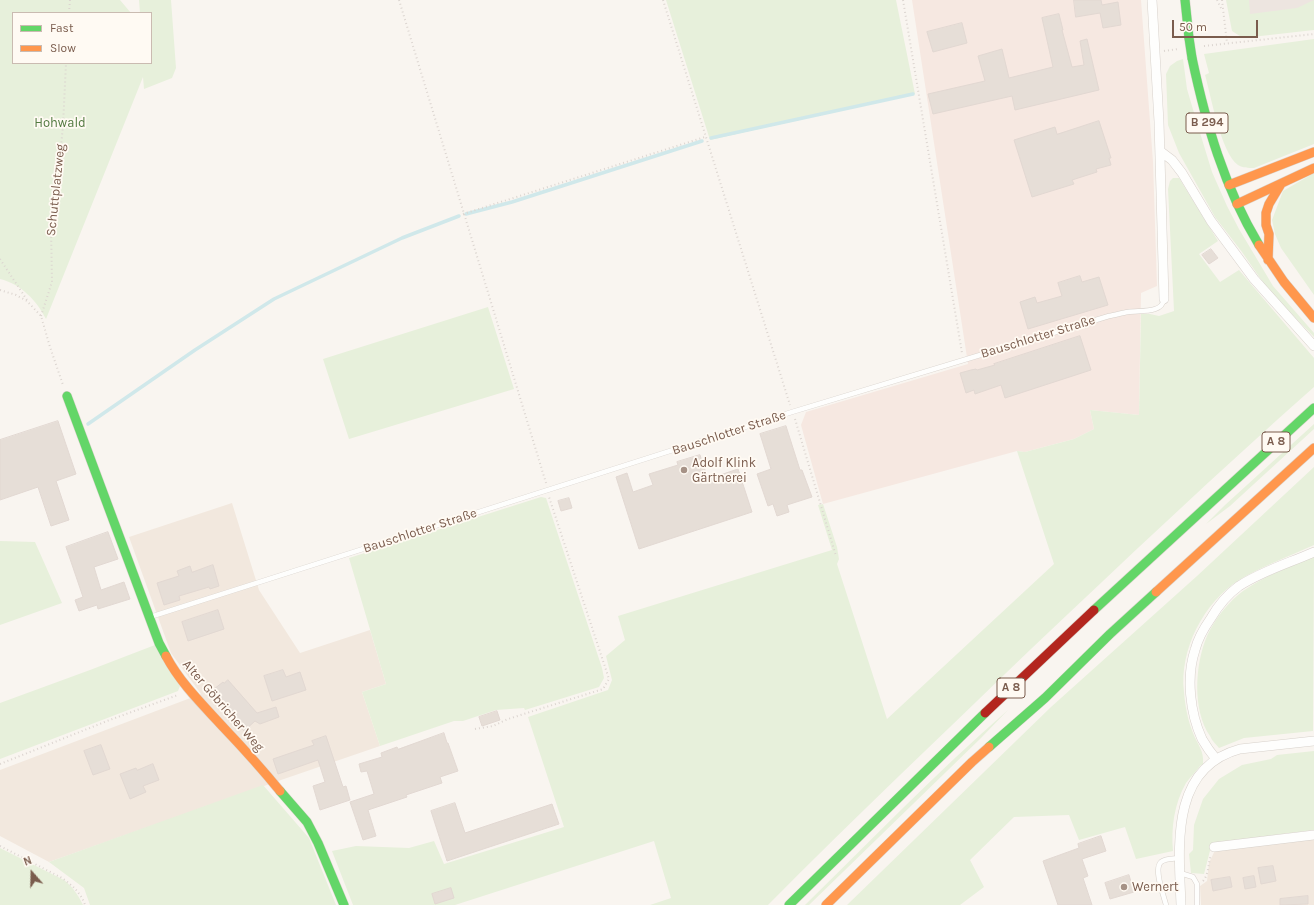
<!DOCTYPE html>
<meta charset="utf-8">
<style>
body{margin:0}
#map{position:relative;width:1314px;height:905px;overflow:hidden;background:#f9f5f0;font-family:Karla,sans-serif}
canvas{display:block}
.legend{position:absolute;left:12px;top:12px;width:140px;height:52px;box-sizing:border-box;background:#fffaf3;border:1px solid #cabbb1;margin:0;padding:5px 7px;list-style:none;font-size:12px;color:#7a5c4d}
.legend li{display:flex;align-items:center;gap:8px;height:20px}
.legend b{width:20px;border:1px solid #cabbb1}
.north{position:absolute;left:12px;top:853px;width:40px;height:40px;-webkit-text-stroke:3px #fffaf3;paint-order:stroke;rotate:340deg;font-size:11px;font-weight:700;line-height:16px;text-align:center;color:#7a5c4d}
.north::after{content:'';display:block;margin:auto;width:14px;height:18px;background:#7a5c4d;clip-path:polygon(50% 0,100% 100%,50% 72%,0 100%)}
.scale{position:absolute;left:1172px;top:20px;width:86px;height:18px;box-sizing:border-box;border:2px solid #7a5c4d;border-top:0;padding-left:5px;font-size:12px;line-height:14px;white-space:nowrap;color:#7a5c4d;-webkit-text-stroke:3px #fffaf3;paint-order:stroke}
</style>
<div id="map">
<canvas width="1314" height="905"></canvas>
<ul class="legend">
<li><b style="height:5px;background:#63d668"></b>Fast</li>
<li><b style="height:5px;background:#ff974d"></b>Slow</li>
</ul>
<div class="north">N</div>
<div class="scale">50 m</div>
</div>
<script>
const ctx = document.querySelector('canvas').getContext('2d');
ctx.lineJoin = 'round';
function fill(path, color) { ctx.fillStyle = color; ctx.fill(path, 'evenodd'); }
function trace(path, color, width, dash) { ctx.strokeStyle = color; ctx.lineWidth = width; ctx.lineCap = dash ? 'butt' : 'round'; ctx.setLineDash(dash || []); ctx.stroke(path); }
function drawText(font, color, halo, rows, align = 'center') {
  ctx.font = font + ' Karla,sans-serif'; ctx.lineWidth = 3.5; ctx.setLineDash([]); ctx.textBaseline = 'middle'; ctx.strokeStyle = halo; ctx.fillStyle = color; for (const [text, x, y, turn = 0] of rows) {
    ctx.save(); ctx.translate(x, y); ctx.rotate((+turn || 0) * Math.PI / 180); ctx.textAlign = isNaN(turn) ? turn : align; if (halo) ctx.strokeText(text, 0, 0); ctx.fillText(text, 0, 0); ctx.restore();
  }
}
const residential = new Path2D(`
 M232,503L259,590L300,653L370,630L386,684L362,692L380,746L281,780L49,862L0,836V770L201,694L171,653L129,537Z
 M1314,838V905H1201L1200,886L1207,881L1209,863L1216,848Z`);
const commercial = new Path2D(`
 M912,0H1141L1153,162L1157,286L1141,293L1139,415L1090,410L1094,429L1074,439L1025,452L1017,451L823,504L801,425L806,412L968,364Z`);
const industrial = new Path2D(`
 M1241,0H1314V17L1249,24Z`);
const green = new Path2D(`
 M0,0H120L131,13H13V63H151V13H140L139,0H171L176,68L172,78L144,89L143,77L46,319C37,301 21,284 0,279Z
 M666,0H896L915,94L710,140Z
 M1226,0H1249L1250,14L1297,8L1314,0V30L1243,38L1232,31Z
 M1314,39V144L1254,168C1248,168 1243,168 1238,165C1221,153 1211,96 1205,75L1209,73L1204,54Z
 M1183,59L1187,89L1197,123L1212,172L1227,206L1239,229L1273,286L1314,333V337L1269,291L1242,252L1215,217L1179,153L1168,125L1166,74L1170,66L1177,61Z
 M1314,173V295L1281,248L1275,234L1272,220L1283,191Z
 M1173,178H1179L1218,241L1199,254L1220,282L1239,270L1314,358V387C1218,472 1124,561 1031,649C943,734 854,818 768,905H650L671,898L654,841L455,905H353L332,851L356,846L409,848L434,841L444,864L564,827L528,717L608,690L612,680L606,656L625,640L618,616L832,550L818,505L823,504L837,547L839,559L837,564L887,719L1054,564L1017,451L1025,452L1074,439L1094,429L1090,410L1139,415L1141,314H1150L1159,316L1174,311L1168,189L1170,181Z
 M488,307L514,389L349,439L323,359Z
 M1314,424V429L1230,506L1206,524L1225,505Z
 M1314,467V545C1290,556 1262,566 1239,580C1204,602 1179,650 1184,692C1185,706 1188,721 1193,733C1198,746 1204,750 1203,764L1200,766C1196,772 1190,777 1186,783C1174,804 1171,828 1173,851L1136,859L1125,827L1079,840L1069,815L1014,817L970,860L984,887L960,905H847L1051,707L1197,576Z
 M541,497L546,498L602,668L604,678L599,687L525,710L524,708L496,710L463,721H454L380,746L362,692L386,684L349,558Z
 M0,541L35,542L62,603L0,625Z
 M1314,556L1313,731L1244,738L1219,748C1216,744 1212,741 1210,736C1192,710 1195,664 1207,636C1214,620 1229,601 1243,591C1264,576 1290,567 1314,556Z
 M155,645L180,686L178,691L0,759V703L90,670Z
 M1008,710L981,738L809,905H805C872,839 937,772 1008,710Z
 M1314,751V830L1212,843L1204,874L1191,873L1189,854L1193,850L1194,825L1203,799L1219,779L1242,765L1271,759L1277,755Z
 M263,785L309,838L336,905H90L84,888L49,862Z
 M0,848L64,880C73,887 78,895 83,905H0Z`);
const stream = new Path2D(`
 M711,138L913,94
 M466,214L512,202L702,141
 M88,424L195,350L274,299L402,238L459,216`);
const building = new Path2D(`
 M1074,0H1101L1102,5L1118,2L1121,25L1103,28L1100,13L1076,17Z
 M1059,14L1063,30H1062L1072,67L1084,65L1080,41L1087,39L1099,90L1015,110L1012,96L933,114L928,94L985,81L978,56L1002,49L1009,78L1053,67L1042,18Z
 M962,23L967,43L933,52L927,32Z
 M1099,121L1111,158H1109L1111,165L1096,169L1097,172L1072,180L1074,184L1032,197L1014,140L1055,127L1057,134Z
 M1211,249L1218,258L1209,264L1202,255Z
 M1080,276L1082,282L1099,277L1108,305L1028,329L1020,302L1035,297L1037,303L1062,296L1058,283Z
 M1080,336L1091,370L1005,398L1001,385L975,394L974,390L966,393L960,373L971,370L976,369L977,370L995,365L994,364Z
 M58,421L76,474L56,481L69,520L51,526L38,487L0,500V440Z
 M786,426L800,470H802L812,497L787,505L789,512L777,516L773,504L768,506L757,474L771,469L760,434Z
 M700,455L708,479L738,469L752,512L639,549L616,477L627,473L633,492L653,485L649,474L678,465L677,462Z
 M569,498L572,508L561,511L558,501Z
 M108,532L118,559L94,567L101,590L124,582L130,599L98,609L97,605L79,611L75,600L83,597L66,547Z
 M213,565L219,586L210,589L209,587L179,596L180,600L164,605L157,583L179,576L177,571L190,566L192,572Z
 M218,610L224,629L188,641L182,622Z
 M283,670L286,677L300,672L306,690L272,701L264,676Z
 M228,680L257,713L276,707L279,717L260,724L255,721L244,731L212,694L216,691L214,689L223,682L224,683Z
 M497,711L500,720L482,726L479,717Z
 M444,733L447,743H448L458,771L440,777L442,783L406,795L407,797L368,810L376,836L363,840L350,802L374,794L367,771L361,772L359,764L382,757L381,753L397,747L398,749Z
 M326,736L343,787L346,786L350,800L320,810L313,786L325,782L318,760L278,774L273,759L314,745L312,741Z
 M101,745L110,769L93,775L84,751Z
 M153,764L159,780L143,786L146,792L130,799L120,774L136,768L137,770Z
 M455,803L465,833L552,804L559,824L447,861L431,811Z
 M1101,836L1106,851L1082,859L1088,876L1083,878L1092,905H1058L1043,861L1079,848L1078,844Z
 M1273,866L1276,881L1261,884L1258,868Z
 M1129,875L1134,892L1110,899L1105,883Z
 M1254,876L1256,887L1245,889L1243,878Z
 M1230,877L1232,887L1213,891L1211,880Z
 M451,888L454,898L435,904L432,894Z
 M1308,896V904L1280,905V899Z`);
const path = new Path2D(`
 M399,0L546,483
 M663,0L790,405
 M903,0L962,353
 M1217,0L1222,10
 M1222,0L1227,43
 M69,13L70,0
 M1204,46L1314,34
 M1164,51L1178,49
 M463,214L705,137
 M0,259L27,300
 M0,290L16,295L27,301L41,316L50,347L63,385
 M41,316L52,282L51,226L57,188L63,126L66,63
 M795,419L836,556
 M475,729L493,726L508,719L603,689L609,679L549,497
 M0,764L107,721L178,695
 M0,846L62,878C72,885 81,893 85,905
 M1203,881C1209,874 1208,864 1211,855`);
const lane = new Path2D(`
 M150,617L792,412L1109,316C1115,315 1122,313 1128,312C1140,310 1162,314 1164,299
 M1180,873L1193,877L1197,884V905
 M1166,905C1164,896 1153,869 1161,862C1166,858 1174,859 1180,858`);
const street = new Path2D(`
 M1152,0L1159,122L1164,299
 M1160,151L1172,160L1182,173L1211,221L1254,279L1314,346
 M1216,759C1211,753 1206,746 1202,739C1190,713 1186,677 1195,650C1198,638 1204,628 1211,618C1218,606 1228,594 1239,586C1262,571 1289,563 1314,552
 M1214,847L1314,835
 M1181,905C1179,848 1169,768 1240,749L1314,741`);
const fast = new Path2D(`
 M1185,0L1189,38
 M1192,58C1206,124 1224,187 1259,245
 M67,396L159,643L166,656
 M1094,610L1314,408
 M989,747L1045,698L1110,634L1156,592
 M280,791L307,822L318,843L344,905
 M789,905L985,713`);
const slow = new Path2D(`
 M1229,185L1314,152
 M1237,204L1314,168
 M1259,245L1284,282L1314,318
 M1268,260L1269,234L1266,225V213L1269,204L1281,184
 M1156,592L1314,448
 M166,656C181,684 203,705 224,728C243,748 262,769 280,791
 M826,905L972,762L989,747`);
const jam = new Path2D(`
 M985,713L1094,610`);
const fastBridge = new Path2D(`
 M1189,38L1192,58`);
const markers = [
 [684,470,4,"#a69286"],
 [1124,887,4,"#a69286"]
];
const shields = [
 [1207,123,42],
 [1276,442,28],
 [1011,688,28]
];
const shieldNames = [
 ["B 294",1207,123],
 ["A 8",1276,442],
 ["A 8",1011,688]
];
const parkNames = [
 ["Hohwald",60,123]
];
const streetNames = [
 ["Schuttplatzweg",56,190,-84],
 ["Bauschlotter Straße",1038,337,-17],
 ["Bauschlotter Straße",729,433,-18],
 ["Bauschlotter Straße",420,531,-18],
 ["Alter Göbricher Weg",223,706,49]
];
const poiNames = [
 ["Adolf Klink",692,463],
 ["Gärtnerei",692,478],
 ["Wernert",1132,887]
];
fill(residential, '#f2e8de');
fill(commercial, '#f6e8e1');
fill(industrial, '#ede5e0');
fill(green, '#e7f0db');
trace(stream, '#d0e8ea', 3.5);
fill(building, '#e6ded7');
trace(building, '#e2d8d2', 1);
trace(lane, '#d7d1cb', 5.5);
trace(street, '#d7d1cb', 10);
trace(fast, '#d9d2cb', 10);
trace(slow, '#d9d2cb', 10);
trace(jam, '#d9d2cb', 10);
trace(path, '#dcd5d0', 2, [1, 3]);
trace(lane, '#fefefd', 4.5);
trace(street, '#fefefd', 9);
trace(fast, '#63d668', 9);
trace(slow, '#ff974d', 9);
trace(jam, '#b3261e', 9);
trace(fastBridge, '#dad1cc', 10, []);
trace(fastBridge, '#63d668', 9);
for (const [x, y, r, color] of markers) { const dot = new Path2D(); dot.arc(x, y, r, 0, 2 * Math.PI); ctx.fillStyle = color; ctx.fill(dot); trace(dot, '#fffaf3', 1.5); }
for (const [x, y, w] of shields) { const box = new Path2D(); box.roundRect(x - w / 2, y - 10, w, 20, 3); ctx.fillStyle = '#fffaf3'; ctx.fill(box); trace(box, '#7a5c4d', 1); }
drawText('bold 12px', '#7a5c4d', null, shieldNames);
drawText('13px', '#537a41', '#fffaf3', parkNames);
drawText('13px', '#7a5c4d', '#fffaf3', streetNames);
drawText('13px', '#7a5c4d', '#fffaf3', poiNames, 'left');
</script>
